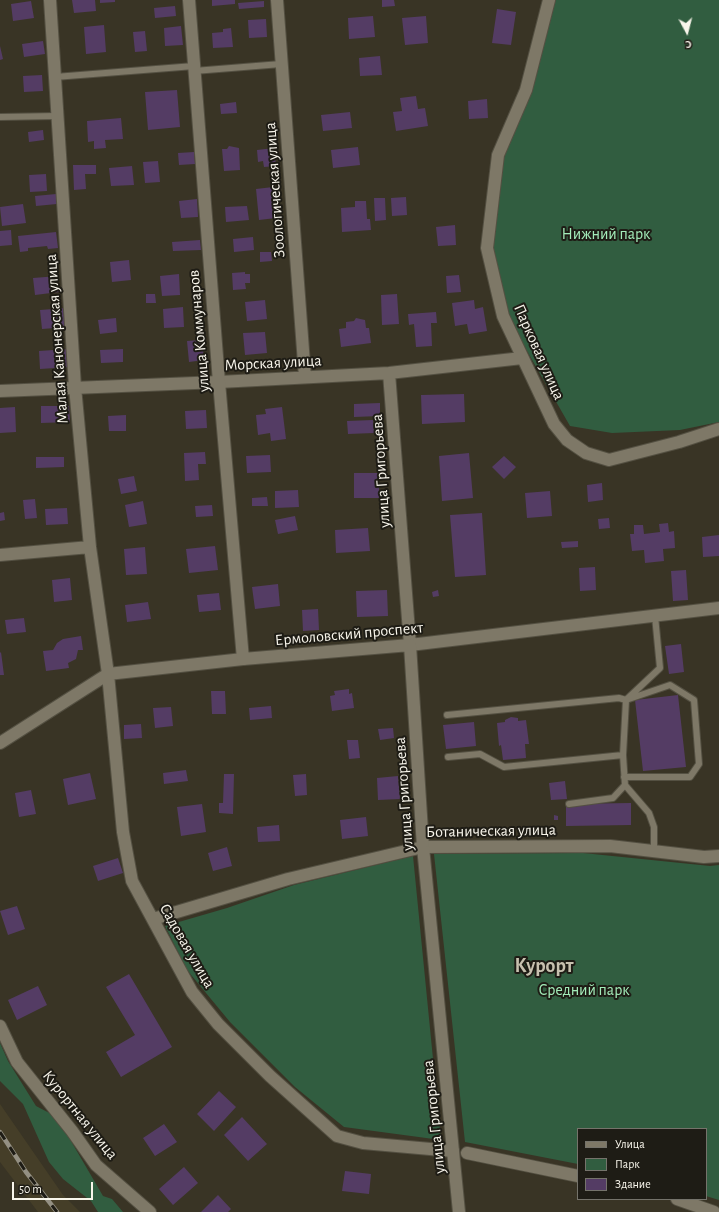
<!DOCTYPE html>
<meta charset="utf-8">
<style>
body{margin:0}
#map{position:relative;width:719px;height:1212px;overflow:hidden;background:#393425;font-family:"Alegreya Sans",sans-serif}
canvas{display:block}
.legend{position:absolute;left:577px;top:1128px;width:130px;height:72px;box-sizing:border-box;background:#1e1c15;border:1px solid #75736b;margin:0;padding:5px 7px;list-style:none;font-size:12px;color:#f8f5eb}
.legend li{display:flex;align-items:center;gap:8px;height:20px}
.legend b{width:20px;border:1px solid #75736b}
.north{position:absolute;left:667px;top:12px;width:40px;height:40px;-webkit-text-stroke:3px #1e1c15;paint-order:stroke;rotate:173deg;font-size:11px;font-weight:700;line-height:16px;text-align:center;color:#f8f5eb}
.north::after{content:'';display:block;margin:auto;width:14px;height:18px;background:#f8f5eb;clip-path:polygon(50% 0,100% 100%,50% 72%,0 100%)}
.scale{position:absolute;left:12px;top:1182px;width:81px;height:18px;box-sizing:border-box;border:2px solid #f8f5eb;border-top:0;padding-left:5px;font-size:12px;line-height:14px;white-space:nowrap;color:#f8f5eb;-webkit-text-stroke:3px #1e1c15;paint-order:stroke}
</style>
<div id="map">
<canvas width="719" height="1212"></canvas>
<ul class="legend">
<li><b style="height:5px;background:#7e7867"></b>Улица</li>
<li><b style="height:11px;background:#315d40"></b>Парк</li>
<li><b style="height:11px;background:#543c64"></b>Здание</li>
</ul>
<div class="north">С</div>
<div class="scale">50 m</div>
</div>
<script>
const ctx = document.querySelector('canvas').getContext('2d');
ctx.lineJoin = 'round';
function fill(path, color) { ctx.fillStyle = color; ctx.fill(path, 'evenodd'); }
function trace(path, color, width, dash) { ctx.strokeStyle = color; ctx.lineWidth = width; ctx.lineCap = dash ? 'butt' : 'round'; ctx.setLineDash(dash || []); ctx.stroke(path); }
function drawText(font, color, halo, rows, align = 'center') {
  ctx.font = font + ' "Alegreya Sans",sans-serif'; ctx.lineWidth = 4; ctx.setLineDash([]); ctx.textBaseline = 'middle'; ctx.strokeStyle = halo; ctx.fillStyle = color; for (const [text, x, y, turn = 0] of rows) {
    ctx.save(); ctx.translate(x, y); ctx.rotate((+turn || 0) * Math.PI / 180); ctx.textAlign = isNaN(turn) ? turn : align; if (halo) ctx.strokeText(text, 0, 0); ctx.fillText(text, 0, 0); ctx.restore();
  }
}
const built = new Path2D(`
 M0,1104L63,1195L80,1212H38L0,1162Z`);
const green = new Path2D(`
 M552,0H719V422L680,430L612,433L570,426L527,351L508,315L491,243L500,160Z
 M583,853L710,866L719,865V1200L706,1196V1129H578V1164L465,1142L434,854Z
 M413,856L441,1140L344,1127L295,1087L230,1022L187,970L165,926L227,908L294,885Z
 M0,1043L8,1061L36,1106L57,1117L103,1196L112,1199L123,1212H98L91,1201L63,1179L49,1162L23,1104L0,1081Z`);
const building = new Path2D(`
 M72,0H95L96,11L74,13Z
 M100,0H115V2L100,3Z
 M212,0H235V4L212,6Z
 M382,0H394L395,6L382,7Z
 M31,1L34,18L13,21L11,4Z
 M264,1V7L239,9L238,3Z
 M175,6L176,16L155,18L154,8Z
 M497,9L516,12L511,45L492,43Z
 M373,16L375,37L349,39L348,18Z
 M426,16L428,43L405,45L402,18Z
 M266,19L267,37L249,38L248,20Z
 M104,25L106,52L86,54L84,27Z
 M181,26L183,45L165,46L164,28Z
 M231,28L233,47L213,48L212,33L223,32V29Z
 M145,31L147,51L135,52L133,32Z
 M43,41L45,54L24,57L22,44Z
 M0,46L3,59L0,60Z
 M380,56L382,75L360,76L359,58Z
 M42,75L43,91L24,92L23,76Z
 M177,90L180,127L148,130L145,92Z
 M416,96L418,109L425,108L428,126L396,131L393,112L402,111L400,98Z
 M487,99L488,118L469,119L468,101Z
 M236,102L237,113L221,114L220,104Z
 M350,112L352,128L323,131L321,115Z
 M121,118L123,139L105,140L106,148L94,149V141L88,142L87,121Z
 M43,130L44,140L29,142L28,132Z
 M229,146L239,148L240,170L224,171L222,149H227Z
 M358,147L360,165L333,168L331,150Z
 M274,148L276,166L264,167L263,161L258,162L257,150Z
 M194,152L195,164L179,165L178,153Z
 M158,161L160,182L145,183L143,162Z
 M73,165H96V174H85L86,189L74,190Z
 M132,166L134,185L111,186L109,168Z
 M46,174L47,191L30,192L29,175Z
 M273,187L276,218L259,220L256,189Z
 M56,194L57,204L36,206L35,196Z
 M406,197L407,215L392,216L391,198Z
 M374,198H385L386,220L375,221Z
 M197,199L198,217L181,218L179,201Z
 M355,201H366L367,219H370L371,230L342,232L341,208L355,207Z
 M23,204L26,223L2,226L0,207Z
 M247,206L249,220L226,222L225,207Z
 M455,225L456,245L438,246L436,227Z
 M11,230L12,245L0,246V231Z
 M56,232L58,248L48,249L47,246L28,248V251L20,252L18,236Z
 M253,237L254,250L234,252L233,239Z
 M200,240L201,250L173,251L172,242Z
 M260,252H271L272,261L260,262Z
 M129,260L131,280L112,282L110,262Z
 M245,272V274H250V283H245L246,289L233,290L232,273Z
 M179,274L180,295L162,296L160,276Z
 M459,275L461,292L447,293L446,276Z
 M58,276L59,292L35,295L33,278Z
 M146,294H155L156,303H146Z
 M397,294L399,324L382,325L381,295Z
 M265,300L267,319L247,321L245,302Z
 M474,300L475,309L483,307L487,331L469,334L467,324L455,326L452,303Z
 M183,307L184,327L164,328L163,309Z
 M67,308L68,327L42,329L40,310Z
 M436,312L437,323H431L432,346L416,347L414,324L409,325L408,314Z
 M116,318L117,332L100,334L98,320Z
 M356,318L365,320L366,328H369L371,343L341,347L339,329L346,328V322L354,321Z
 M265,332L267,353L245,355L243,333Z
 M202,340L204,360L189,362L187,341Z
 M69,349L70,367L40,369L39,351Z
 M123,349V362L101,363L100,350Z
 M464,394L465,422L422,424L421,395Z
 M380,403V416L354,417V404Z
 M41,406H69L70,422L41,423Z
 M15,407L16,432L0,433V408Z
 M282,407L286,439L271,441L270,433L258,435L256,415L266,414L265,409Z
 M206,410L207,428L186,429L185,411Z
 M126,415V431H109L108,416Z
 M373,420L374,433L348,434L347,421Z
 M205,452L206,464H198L199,480L185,481L184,453Z
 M469,453L473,498L442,501L439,456Z
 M270,455L271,472L247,473L246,456Z
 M504,456L516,467L504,479L492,467Z
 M36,457H64V467L36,468Z
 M354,473H379V498H354Z
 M134,476L137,491L121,494L118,479Z
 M602,483L603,500L588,502L587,485Z
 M298,490L299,507L275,508V491Z
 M550,491L552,516L527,518L525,493Z
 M267,497L268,506H252V498Z
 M35,499L37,518L25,519L23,500Z
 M143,501L147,524L129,527L125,505Z
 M212,505L213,516L196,517L195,506Z
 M67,508L68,524L46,525L45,509Z
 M4,512L5,520L0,521V513Z
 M482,513L486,575L455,577L450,515Z
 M295,516L298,530L278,534L275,520Z
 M609,518L610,528L599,529L598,519Z
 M668,523L669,532L674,531L675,548L663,549L664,561L645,563L644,550L632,551L630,534H634V525H643L644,534L660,532L659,524Z
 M368,528L370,551L336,553L335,530Z
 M719,535V556L703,557L702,537Z
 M578,541V547L562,548L561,542Z
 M215,546L218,570L189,573L186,549Z
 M145,547L147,574L126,575L124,549Z
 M595,567L596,590L580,591L579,568Z
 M686,570L688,600L673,601L671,571Z
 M70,578L72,600L54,602L52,580Z
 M278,584L280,606L255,609L252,587Z
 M387,590L388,616L357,617L356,591Z
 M438,590L439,596L433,597L432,592Z
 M219,593L221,610L199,612L197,595Z
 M148,602L151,619L127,622L125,605Z
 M318,609L319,630L303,631L302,610Z
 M24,618L26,632L7,634L5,620Z
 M81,636L83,650H78L76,659L68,663L69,668L46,671L43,651L53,650L57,643L63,639Z
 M681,644L684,672L669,674L665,646Z
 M1,652L4,675H0V653Z
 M349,689V694L352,693L354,708L332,711L330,696L335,695L334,691Z
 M211,691H225L226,714H212Z
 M678,695L686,767L643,771L635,700Z
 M271,706L272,718L250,720L249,708Z
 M171,707L173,726L155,728L153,708Z
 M511,717L518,718V721L526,720L529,744H525L526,758L503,760L501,745L499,746L497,723L505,722V720Z
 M474,722L476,746L446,749L443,725Z
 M141,724L142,738L124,739V725Z
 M393,728L394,738L380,740L378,729Z
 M347,740H358L360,758L349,759Z
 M186,770L188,781L164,784L163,773Z
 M90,773L96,799L68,805L63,779Z
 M224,774H234L233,814L219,813V803H223Z
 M306,774L307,795L295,796L293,775Z
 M398,776L400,799L378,800L377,778Z
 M565,781L567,799L551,800L549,783Z
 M31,790L36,814L19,817L15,793Z
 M631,803V825L566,826V804Z
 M202,804L206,832L181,836L177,807Z
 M554,815L558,816V820H554Z
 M366,817L368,836L342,839L340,820Z
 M279,825L280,841L258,842L257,827Z
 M227,847L232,866L213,871L208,853Z
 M118,858L123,873L98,881L93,866Z
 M17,906L25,929L8,935L0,911Z
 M129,974L172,1047L121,1077L106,1052L135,1035L106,987Z
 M38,986L47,1005L17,1020L8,1000Z
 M219,1091L236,1107L214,1131L197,1114Z
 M242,1117L267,1144L248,1161L224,1135Z
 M164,1124L177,1142L155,1156L143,1138Z
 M184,1167L198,1183L173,1205L159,1189Z
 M345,1171L371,1174L369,1194L342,1191Z
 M218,1195L231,1209L228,1212H201Z`);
const lane = new Path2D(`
 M194,71L281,64
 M55,77L194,66
 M0,117L57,116
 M447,715L619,698L626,700L670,685L694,700L699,764L690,777H624
 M448,757L480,754L504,767L623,755
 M625,785L649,813L654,827V851
 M569,804L613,798L625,785L623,755L626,700L660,668L655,616`);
const street = new Path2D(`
 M50,0L75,387L90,547L108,674L123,832L132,881L192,992L218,1024L270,1076L337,1136L363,1143L453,1151
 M277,0L305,377
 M549,0L526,90L498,155L487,248L503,316L554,424L567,440L586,453L609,460L679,442L719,429
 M389,373L410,645L719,608
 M0,391L219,382L389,373L522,358
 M0,555L90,547
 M0,743L108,674L243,659
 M153,919L288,879L423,847L610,846L704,857L719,856
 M0,1026L17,1062L72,1131L96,1165L150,1212
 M467,1153L578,1176
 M677,1199L714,1212`);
const secondary = new Path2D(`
 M189,0L219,382L243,659L410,645L423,847L459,1212`);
const rail = new Path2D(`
 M0,1132L26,1172L57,1212`);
const streetNames = [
 ["Зоологическая улица",275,190,-94],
 ["улица Коммунаров",199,331,-95],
 ["Малая Канонерская улица",57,339,-94],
 ["Парковая улица",539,352,66],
 ["Морская улица",273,363,-3],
 ["улица Григорьева",381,471,-94],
 ["Ермоловский проспект",349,634,-5],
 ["улица Григорьева",404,794,-94],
 ["Ботаническая улица",491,831,-1],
 ["Садовая улица",187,946,60],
 ["Курортная улица",80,1115,51],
 ["улица Григорьева",434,1117,-96]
];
const parkNames = [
 ["Нижний парк",606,234],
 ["Средний парк",584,990]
];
const districtNames = [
 ["Курорт",544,966]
];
fill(built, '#453e28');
fill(green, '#315d40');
fill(building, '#543c64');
trace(lane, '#545042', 8);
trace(street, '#545042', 14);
trace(secondary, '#545042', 14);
trace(lane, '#7e7867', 6);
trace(street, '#7e7867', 12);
trace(secondary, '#7e7867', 12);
trace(rail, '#949083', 4.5);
trace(rail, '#1e1c15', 3, [9]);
drawText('16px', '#f8f5eb', '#1e1c15', streetNames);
drawText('16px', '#a3ecb9', '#1e1c15', parkNames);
drawText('bold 20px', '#c7c1af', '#1e1c15', districtNames);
</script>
